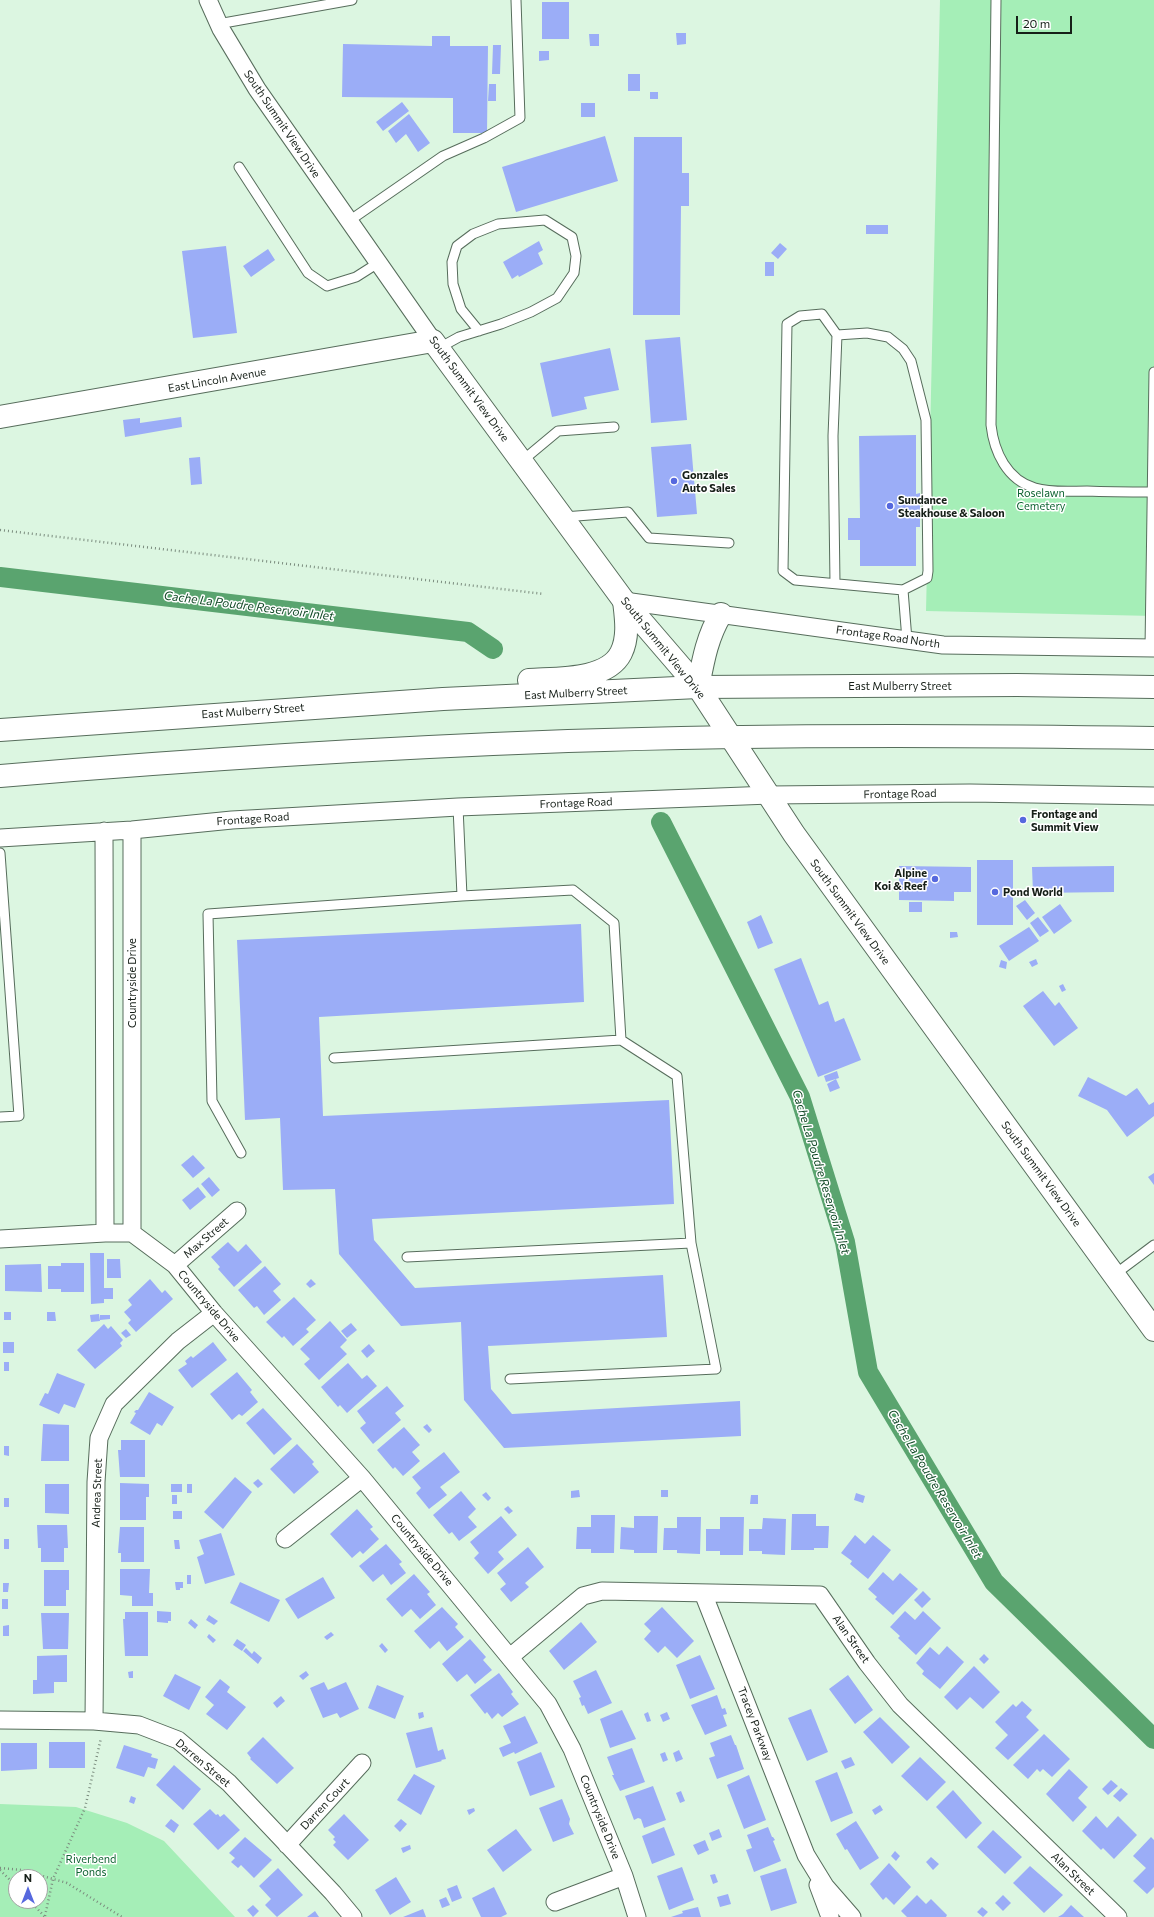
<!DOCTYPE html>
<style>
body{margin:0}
#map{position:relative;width:1154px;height:1917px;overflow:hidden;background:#dcf6e1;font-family:Commissioner,sans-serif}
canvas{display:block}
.north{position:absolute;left:8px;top:1869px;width:40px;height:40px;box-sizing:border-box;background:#fff;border:1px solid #a2a5a3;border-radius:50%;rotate:0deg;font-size:11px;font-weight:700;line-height:16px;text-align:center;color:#161f18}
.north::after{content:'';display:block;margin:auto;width:14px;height:18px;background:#5668de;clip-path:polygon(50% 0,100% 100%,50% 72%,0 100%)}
.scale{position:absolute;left:1016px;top:16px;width:56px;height:18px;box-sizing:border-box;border:2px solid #161f18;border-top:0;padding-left:5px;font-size:12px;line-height:14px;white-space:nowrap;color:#161f18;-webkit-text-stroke:3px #fff;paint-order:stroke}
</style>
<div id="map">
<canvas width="1154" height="1917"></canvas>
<div class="north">N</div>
<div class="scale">20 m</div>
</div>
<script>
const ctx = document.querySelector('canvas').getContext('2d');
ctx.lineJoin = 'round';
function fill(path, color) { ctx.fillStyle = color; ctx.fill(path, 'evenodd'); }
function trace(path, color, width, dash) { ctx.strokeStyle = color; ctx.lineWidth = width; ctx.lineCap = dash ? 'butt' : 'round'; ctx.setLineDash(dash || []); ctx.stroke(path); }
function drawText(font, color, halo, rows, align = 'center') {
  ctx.font = font + ' Commissioner,sans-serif'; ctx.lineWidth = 3; ctx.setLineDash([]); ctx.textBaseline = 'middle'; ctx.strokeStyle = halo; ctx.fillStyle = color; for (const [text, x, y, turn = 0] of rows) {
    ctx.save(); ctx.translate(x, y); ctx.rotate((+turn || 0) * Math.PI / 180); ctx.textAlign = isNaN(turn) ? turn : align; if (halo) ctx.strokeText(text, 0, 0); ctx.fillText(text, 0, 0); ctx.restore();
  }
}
const green = new Path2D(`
 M940,0H1154V616L926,611Z
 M0,1804L76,1807L127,1823L164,1841L235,1917H0ZM16,1877H40V1901H16Z`);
const canal = new Path2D(`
 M0,577L468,632L493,649
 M661,822L800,1097L845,1242L868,1372L994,1582L1154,1739`);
const building = new Path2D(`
 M542,2H569V39H542Z
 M676,33H686V44L677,45Z
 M589,34H599V46H590Z
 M432,36H450V46H488L487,133H453V98L342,97L343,44L432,46Z
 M493,45H501L500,74H492Z
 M539,51H549V60L539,61Z
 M628,74H640V91H628Z
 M489,84H496V101H488Z
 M650,92H658V99H650Z
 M402,102L409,111L383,131L376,122Z
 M581,103H595V117H581Z
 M409,114L430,143L418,152L406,134L396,143L388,131Z
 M605,136L618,181L516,212L502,167Z
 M634,137H682V173H689V206H681L680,315H633Z
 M866,225H888V234H866Z
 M539,241L543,250L538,253L543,264L519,277L518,275L512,279L503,262Z
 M780,243L787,249L778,259L771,253Z
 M226,246L237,333L193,338L182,251Z
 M268,249L275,260L251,277L243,266Z
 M765,262H774V276H765Z
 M680,337L687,420L651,423L645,340Z
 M610,348L619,390L584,397L587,409L552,417L540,363Z
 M181,417L182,427L125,437L123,420L140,418V423Z
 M916,435V494L920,493V527H916V566H860V540H848V518H860L859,436Z
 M691,444L697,514L657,517L651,447Z
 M200,457L202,484L191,485L189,458Z
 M977,860H1013V925H977Z
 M899,866L971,867V892H954V901L899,900Z
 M1114,866V892L1033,893L1032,867Z
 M1025,900L1035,913L1027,920L1016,906Z
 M909,902H922V912H909Z
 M1060,904L1072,921L1054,934L1042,917Z
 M761,915L773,943L758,949L747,922Z
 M1038,917L1049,931L1040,937L1030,923Z
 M581,924L584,1002L319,1017L323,1116L669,1100L674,1204L372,1219L374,1240L415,1288L663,1275L667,1337L488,1346L491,1389L512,1414L740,1401L741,1436L504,1448L464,1400L461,1322L401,1326L339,1254L335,1189L283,1190L280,1118L245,1120L237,940Z
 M1029,927L1039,941L1009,961L999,946Z
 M950,932H957L958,937L950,938Z
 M801,958L819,1005L828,1001L835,1022L844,1018L861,1060L818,1077L774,969Z
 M1036,959L1038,964L1032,967L1029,962Z
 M1001,960L1007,962L1006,969L999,967Z
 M1063,984L1066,990L1062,992L1059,986Z
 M1043,991L1055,1006L1059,1002L1078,1028L1054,1046L1023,1006Z
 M837,1071L839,1078L826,1082L824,1076Z
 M1088,1077L1126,1096L1137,1088L1149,1105L1154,1102V1116L1127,1137L1107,1110L1078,1096Z
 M836,1079L840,1088L830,1092L827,1084Z
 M193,1155L205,1168L193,1178L181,1165Z
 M1154,1173V1185L1148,1177Z
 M209,1177L220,1190L212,1197L201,1184Z
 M198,1187L206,1197L190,1210L182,1200Z
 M228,1242L238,1252L246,1244L262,1262L234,1287L218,1269L220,1267L211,1257Z
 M90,1253H104V1288H113V1299H104V1303L91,1304Z
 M107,1259H120L121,1278H107Z
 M61,1263H84V1292H61V1289H48V1266H61Z
 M41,1264L42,1292L5,1291V1265Z
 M265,1266L281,1284L273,1291L281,1300L264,1315L257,1306L254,1308L238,1290Z
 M150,1279L162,1293L165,1290L173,1299L136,1332L128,1323L131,1320L124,1312L132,1305L128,1300Z
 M311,1279L316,1284L310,1288L306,1284Z
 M294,1297L316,1320L306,1329L309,1332L293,1346L284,1336L282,1338L266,1322Z
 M4,1312H11V1320H4Z
 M47,1312H55L56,1321H47Z
 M99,1314L100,1321L91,1322L90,1315Z
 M100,1315H110V1319L100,1320Z
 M330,1321L347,1340L340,1347L347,1354L319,1380L304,1364L310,1359L300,1349Z
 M351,1323L357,1330L347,1338L341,1331Z
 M104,1324L108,1329L111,1326L123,1340L120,1343L122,1346L95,1369L77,1350Z
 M126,1329L131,1335L126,1338L121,1333Z
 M3,1342H14V1353H3Z
 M213,1342L227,1360L192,1388L178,1370L187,1364L185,1361L191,1356L193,1358Z
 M369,1344L375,1351L367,1358L361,1351Z
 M4,1362H9V1371H4Z
 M348,1363L362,1379L367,1375L377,1386L347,1413L340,1405L338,1407L321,1387Z
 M237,1372L252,1390L250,1392L258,1402L242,1416L239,1414L232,1420L210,1394Z
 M57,1373L85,1384L75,1408L64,1404L59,1414L39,1405L45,1393L48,1394Z
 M387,1386L404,1406L395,1413L401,1420L373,1444L360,1428L366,1423L357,1411Z
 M149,1392L174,1407L162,1426L157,1423L150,1435L130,1423L136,1413L134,1412L136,1410H138Z
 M263,1408L292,1439L274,1455L246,1423Z
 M43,1424L69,1425V1461H41Z
 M427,1424L432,1430L429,1433L423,1427Z
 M404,1427L420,1445L412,1452L420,1461L403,1476L395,1467L393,1469L377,1450Z
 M121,1440H145V1477H120L118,1450H121Z
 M297,1444L314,1462L312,1464L319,1472L294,1494L270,1469Z
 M4,1446H9V1456L4,1455Z
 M444,1452L460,1472L440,1487L447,1495L429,1509L416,1493L421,1488L412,1477Z
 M235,1477L252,1492L223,1529L204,1512Z
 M258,1479L263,1484L258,1488L253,1483Z
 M120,1483L149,1484V1497H146V1520H120Z
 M45,1484H69V1514L45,1513Z
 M171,1484H182V1492H171Z
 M187,1484H192V1493H187Z
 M579,1490L580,1497L571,1498V1491Z
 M661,1490H668V1497H661Z
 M461,1491L476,1509L468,1517L477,1527L459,1541L452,1532L449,1534L433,1515Z
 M486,1492L491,1498L488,1501L482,1495Z
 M856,1493L865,1496L863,1503L854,1500Z
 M172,1495H177V1504H172Z
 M751,1495H758V1504H750Z
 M4,1498H9V1507H4Z
 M508,1506L513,1511L509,1514L504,1509Z
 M357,1509L373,1527L370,1529L379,1539L363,1554L360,1551L352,1558L330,1534Z
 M173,1511H182V1519H173Z
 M792,1514H816V1526H829L828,1548H814V1550H791Z
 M591,1515H615L614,1553H591V1549H576L577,1527H591Z
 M501,1516L517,1535L498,1552L504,1559L488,1574L474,1558L479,1553L470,1542Z
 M634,1516H658L657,1553H634V1550L620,1549L621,1527L634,1528Z
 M677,1517H701L700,1554L677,1553V1550H663L664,1528H677Z
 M720,1517H744L743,1555H720V1551H706V1529H720Z
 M763,1518L786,1519L785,1555L762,1554V1551H749V1529H762Z
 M37,1525H67L68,1548H64V1562H41V1548H38Z
 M120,1527H144V1562H121V1553H118Z
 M221,1533L235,1575L205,1584L197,1557L204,1554L199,1540Z
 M855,1535L865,1544L873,1535L891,1550L868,1579L850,1564L852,1561L841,1553Z
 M4,1539H9V1549H4Z
 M174,1540H179L180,1549H175Z
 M386,1544L402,1562L399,1564L406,1573L391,1585L383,1574L373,1582L359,1566Z
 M528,1547L544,1567L525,1583L529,1587L511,1602L500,1589L506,1584L497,1573Z
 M120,1569H150L149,1593H153V1606H132V1596L120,1595Z
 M44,1570H69V1590H66V1606H44Z
 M883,1572L893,1581L900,1573L918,1589L893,1615L875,1599L877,1597L868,1589Z
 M414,1574L430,1592L427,1594L436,1605L420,1619L411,1609L402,1617L386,1599Z
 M187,1575H191V1584H187Z
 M323,1577L335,1598L298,1619L285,1599Z
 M175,1582H183V1588H180V1590H176Z
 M240,1582L280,1600L269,1622L230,1603Z
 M3,1583H9L8,1592H3Z
 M923,1591L931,1599L922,1608L914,1600Z
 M2,1599H8V1609H2Z
 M442,1607L458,1624L455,1627L464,1637L447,1651L439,1641L430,1649L414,1631Z
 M662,1607L694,1641L677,1658L665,1646L658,1653L644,1639L651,1631L644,1624Z
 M157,1611L171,1612V1621H168V1623L157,1622Z
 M905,1611L915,1620L923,1611L941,1628L916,1655L898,1638L900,1636L890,1627Z
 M125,1612H148V1656H125L123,1619H125Z
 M41,1613H69L68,1649H43Z
 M209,1615L218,1621L214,1625L206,1620Z
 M191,1619L198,1625L195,1629L188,1623Z
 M581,1622L597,1642L564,1670L549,1651Z
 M9,1625V1636H3V1626Z
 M331,1632L334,1635L327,1640L324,1637Z
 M209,1634L216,1640L213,1643L207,1637Z
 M237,1639L246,1645L242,1651L233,1645Z
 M470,1639L486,1657L483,1660L492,1670L475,1684L467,1674L457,1682L442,1664Z
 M382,1643L388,1650L385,1653L379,1646Z
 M947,1646L964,1662L940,1689L922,1674L924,1671L916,1663L930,1647L939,1655Z
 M246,1648L252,1654L254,1651L262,1658L258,1664L243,1651Z
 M984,1654L989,1659L984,1664L979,1659Z
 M67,1655V1682H54V1693L33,1694V1680H37V1656Z
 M700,1655L715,1689L690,1699L676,1665Z
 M974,1666L1000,1692L983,1709L970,1697L957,1710L944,1697Z
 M596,1670L612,1703L588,1714L584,1705L582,1706L579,1698L581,1697L573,1681Z
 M133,1671V1678H129L128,1672Z
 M306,1671L309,1675L303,1680L299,1676Z
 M499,1673L513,1692L511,1694L519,1704L502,1717L498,1713L492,1719L487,1712L485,1714L470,1695Z
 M175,1674L201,1687L189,1710L163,1696Z
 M848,1675L873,1710L855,1724L829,1689Z
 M220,1679L230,1687L227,1692L246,1707L227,1730L206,1714L214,1705L205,1697Z
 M324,1682L328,1690L346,1682L359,1709L340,1718L337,1713L323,1718L310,1688Z
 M377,1685L404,1696L395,1719L368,1708Z
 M717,1695L722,1709L725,1708L727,1714L723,1715L727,1726L705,1735L691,1705Z
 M281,1696L285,1701L277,1708L273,1703Z
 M1022,1701L1032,1710L1026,1717L1039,1730L1008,1760L995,1748L1008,1735L995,1722L1013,1704L1016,1707Z
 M811,1709L828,1752L807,1761L788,1718Z
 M622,1710L636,1739L610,1748L600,1719Z
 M423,1712L424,1717L419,1719L418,1713Z
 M648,1712L651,1721L647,1722L644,1714Z
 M667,1712L670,1719L663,1722L660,1715Z
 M525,1716L538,1743L515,1754L514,1752L503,1757L499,1748L511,1743L503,1726Z
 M880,1717L910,1747L892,1764L863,1732Z
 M432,1727L438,1751L443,1749L446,1759L441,1760L442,1761L416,1768L406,1733Z
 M1044,1734L1070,1759L1052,1777L1043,1769L1040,1772L1037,1769L1028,1779L1013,1765Z
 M731,1735L735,1745H736L744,1769L717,1779L709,1758L715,1756L710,1743Z
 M263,1737L294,1768L277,1784L250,1759L251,1758L247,1753Z
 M49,1742H85V1768H49Z
 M1,1743H37V1769L1,1771Z
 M124,1745L152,1754L151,1757L158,1759L155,1769L148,1767L144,1777L116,1768Z
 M632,1748L645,1782L620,1791L612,1775H614L607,1757Z
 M679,1750L683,1759L676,1762L673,1753Z
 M541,1752L555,1787L530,1796L517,1762Z
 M665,1752L668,1760L663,1762L660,1754Z
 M851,1757L855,1765L845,1769L841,1761Z
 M920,1757L946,1782L927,1801L901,1776Z
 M174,1765L201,1789L183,1810L156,1785Z
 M1069,1769L1088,1787L1078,1798L1087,1807L1073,1822L1046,1794Z
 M837,1772L853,1813L831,1822L815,1781Z
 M414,1774L435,1786L421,1815L397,1800Z
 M749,1775L766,1820L744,1829L727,1785Z
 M1111,1780L1118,1786L1108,1795L1102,1789Z
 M653,1786L666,1820L644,1828L641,1819L638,1818L634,1820L625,1796Z
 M1121,1788L1128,1794L1120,1802L1113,1796Z
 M953,1790L982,1823L966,1839L936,1807Z
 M681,1791L685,1801L680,1803L676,1793Z
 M131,1796L136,1798L134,1804L129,1802Z
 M562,1799L570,1819L569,1824L574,1834L553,1842L539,1808Z
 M880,1805L883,1810L875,1815L872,1810Z
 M474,1808L475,1811L469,1815L467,1810Z
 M210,1809L216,1815L218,1814L220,1817L224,1814L240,1830L218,1850L193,1824Z
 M344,1814L369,1840L348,1860L333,1845L336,1842L333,1839L335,1837L328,1830Z
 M1096,1816L1107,1828L1118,1816L1137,1835L1114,1859L1103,1848L1101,1850L1082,1831Z
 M171,1819L179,1825L174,1833L165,1826Z
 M401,1819L407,1824L400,1832L394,1826Z
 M856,1821L879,1858L860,1870L847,1849L845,1850L836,1834Z
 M664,1827L675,1855L652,1864L642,1836Z
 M768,1827L772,1837H773L775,1840L773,1841L781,1861L754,1872L746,1850L752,1848L747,1835Z
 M516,1829L532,1850L503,1872L487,1850Z
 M719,1829L722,1837L712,1841L709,1833Z
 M993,1830L1022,1857L1005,1874L977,1847Z
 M245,1837L272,1860L254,1878L241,1865L238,1868L231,1862L235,1858L229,1853Z
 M1151,1837L1154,1840V1887L1147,1894L1133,1881L1146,1868L1133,1856Z
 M705,1840L709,1850L698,1855L693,1845Z
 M410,1845L411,1849L403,1853L401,1848Z
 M895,1851L900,1856L896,1861L891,1856Z
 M931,1857L939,1864L933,1870L926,1862Z
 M889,1863L911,1887L894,1905L886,1897L883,1900L870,1884Z
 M1030,1866L1063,1895L1044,1913L1013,1883Z
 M682,1867L694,1900L669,1910L657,1876Z
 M278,1868L303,1895L277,1917L265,1905L271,1899L259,1886Z
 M786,1868L797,1903L771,1911L760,1876Z
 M715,1874L718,1882L713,1884L710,1875Z
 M396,1877L411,1902L390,1915L375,1890Z
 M457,1885L462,1898L452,1902L447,1889Z
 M494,1887L507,1914L501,1917H481L472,1898Z
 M728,1894L731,1904L720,1907L717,1897Z
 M917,1895L926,1904L931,1899L947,1915L946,1917H907L901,1911Z
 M1003,1895L1011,1903L1003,1911L995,1903Z
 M446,1897L450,1905L442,1908L439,1900Z
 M253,1905L259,1911L253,1917L247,1910Z
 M1071,1905L1084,1917H1058L1063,1914Z
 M698,1907L701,1917H671L683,1913L682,1911Z
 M982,1907L988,1912L983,1917L977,1912Z
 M423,1909L426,1917H403Z
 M315,1911L319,1917H307Z`);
const path = new Path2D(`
 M0,530L544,594
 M0,1868L22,1870L67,1883L122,1917
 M0,1870L16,1886
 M30,1901L45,1917
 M45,1916L53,1879L85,1808L101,1738`);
const service = new Path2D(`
 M996,0L991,425C994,452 1007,480 1035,488C1051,493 1071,491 1087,491C1109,492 1132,492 1154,492
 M218,24L352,0
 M239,167L308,273L327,286L356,277L378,263
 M349,221L443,156L484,138L520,118L516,0
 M837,335L867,333L888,337L903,349L911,361L926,420L928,571L927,578L903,590
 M439,348L459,337L501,324L531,312L557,298L574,273L576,256L572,237L545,220L498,224L473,234L457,246L452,262L453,284L461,309L479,331
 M522,461L558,431L614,427
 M564,517L628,512L649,538L729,543
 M835,583L833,436L837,335L822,314L800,316L787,324L783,571L795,580L903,590L907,640
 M1150,648L1154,372
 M0,853L19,1116L0,1117
 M462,896L573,890L614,923L621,1040L677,1076L691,1243L716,1369L510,1379
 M334,1058L621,1040
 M241,1153L212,1101L208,914L462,896L458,807
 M407,1257L691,1243
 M1114,1275L1154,1245`);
const minor = new Path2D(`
 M208,0L221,29L257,89L433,341
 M624,601L943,645L1154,648
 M132,830V1233
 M104,831L105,1233
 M0,838L132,830L232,820L458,807L770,795L970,793L1154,796
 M0,1239L105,1233H132L175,1265L214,1313L362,1478L548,1704L572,1749L624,1876L637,1917
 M175,1265L237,1211
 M285,1539L362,1478
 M703,1593L806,1855L825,1886L852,1917
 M510,1657L583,1596L602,1591L820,1595L867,1663L900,1705L1118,1917
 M0,1720L94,1721L139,1725L178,1740L229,1783L333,1893L353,1917
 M94,1721L96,1482L99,1438L114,1404L178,1341L214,1313
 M287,1845L362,1763
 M818,1885L830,1917
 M555,1902L624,1876`);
const tertiary = new Path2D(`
 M0,417L433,341L624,601L698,687L794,834L1154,1330`);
const trunk = new Path2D(`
 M529,680C556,678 607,681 621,653C629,637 626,618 624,601
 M698,687C703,661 707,637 721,614
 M0,730L443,699L698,687L1017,685L1154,687
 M0,776C189,760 378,748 568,741C763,734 959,735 1154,738`);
const markers = [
 [674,481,4,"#5668de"],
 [890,506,4,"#5668de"],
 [1023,820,4,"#5668de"],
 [935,879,4,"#5668de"],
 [995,892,4,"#5668de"]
];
const streetNames = [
 ["South Summit View Drive",282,124,56],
 ["East Lincoln Avenue",217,380,-10],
 ["South Summit View Drive",469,389,54],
 ["Frontage Road North",888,637,8],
 ["South Summit View Drive",663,648,51],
 ["East Mulberry Street",900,686],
 ["East Mulberry Street",576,693,-3],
 ["East Mulberry Street",253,711,-4],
 ["Frontage Road",900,794,-1],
 ["Frontage Road",576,803,-2],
 ["Frontage Road",253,819,-4],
 ["South Summit View Drive",850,912,54],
 ["Countryside Drive",132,983,-90],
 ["South Summit View Drive",1041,1174,54],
 ["Max Street",206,1238,-41],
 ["Countryside Drive",209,1306,50],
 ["Andrea Street",97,1493,-88],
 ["Countryside Drive",422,1550,50],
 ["Alan Street",851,1639,55],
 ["Tracey Parkway",755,1724,69],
 ["Darren Street",203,1763,40],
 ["Darren Court",325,1804,-47],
 ["Countryside Drive",600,1817,68],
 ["Alan Street",1073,1874,44]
];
const poiNames = [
 ["Gonzales",682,475],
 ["Auto Sales",682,488],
 ["Sundance",898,500],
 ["Steakhouse & Saloon",898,513],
 ["Frontage and",1031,814],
 ["Summit View",1031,827],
 ["Alpine",927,873,"right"],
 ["Koi & Reef",927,886,"right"],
 ["Pond World",1003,892]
];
const parkNames = [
 ["Roselawn",1041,493],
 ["Cemetery",1041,506],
 ["Riverbend",91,1859],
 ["Ponds",91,1872]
];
const waterNames = [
 ["Cache La Poudre Reservoir Inlet",249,606,7],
 ["Cache La Poudre Reservoir Inlet",821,1172,73],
 ["Cache La Poudre Reservoir Inlet",935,1484,59]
];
fill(green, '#a5eeb7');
trace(canal, '#5aa46f', 20);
fill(building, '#9badf7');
trace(service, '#576d5c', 11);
trace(minor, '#576d5c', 19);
trace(tertiary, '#576d5c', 24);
trace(trunk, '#576d5c', 24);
trace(path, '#7b8c7e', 2.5, [1, 3]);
trace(service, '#fff', 9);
trace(minor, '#fff', 17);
trace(tertiary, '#fff', 22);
trace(trunk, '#fff', 22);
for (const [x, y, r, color] of markers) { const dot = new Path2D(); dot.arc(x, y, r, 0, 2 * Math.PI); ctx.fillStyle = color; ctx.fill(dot); trace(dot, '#fff', 1.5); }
drawText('11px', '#161f18', '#fff', streetNames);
drawText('bold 11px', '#161f18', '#fff', poiNames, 'left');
drawText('11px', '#0f6432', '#fff', parkNames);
drawText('italic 12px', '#124a27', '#fff', waterNames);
</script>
